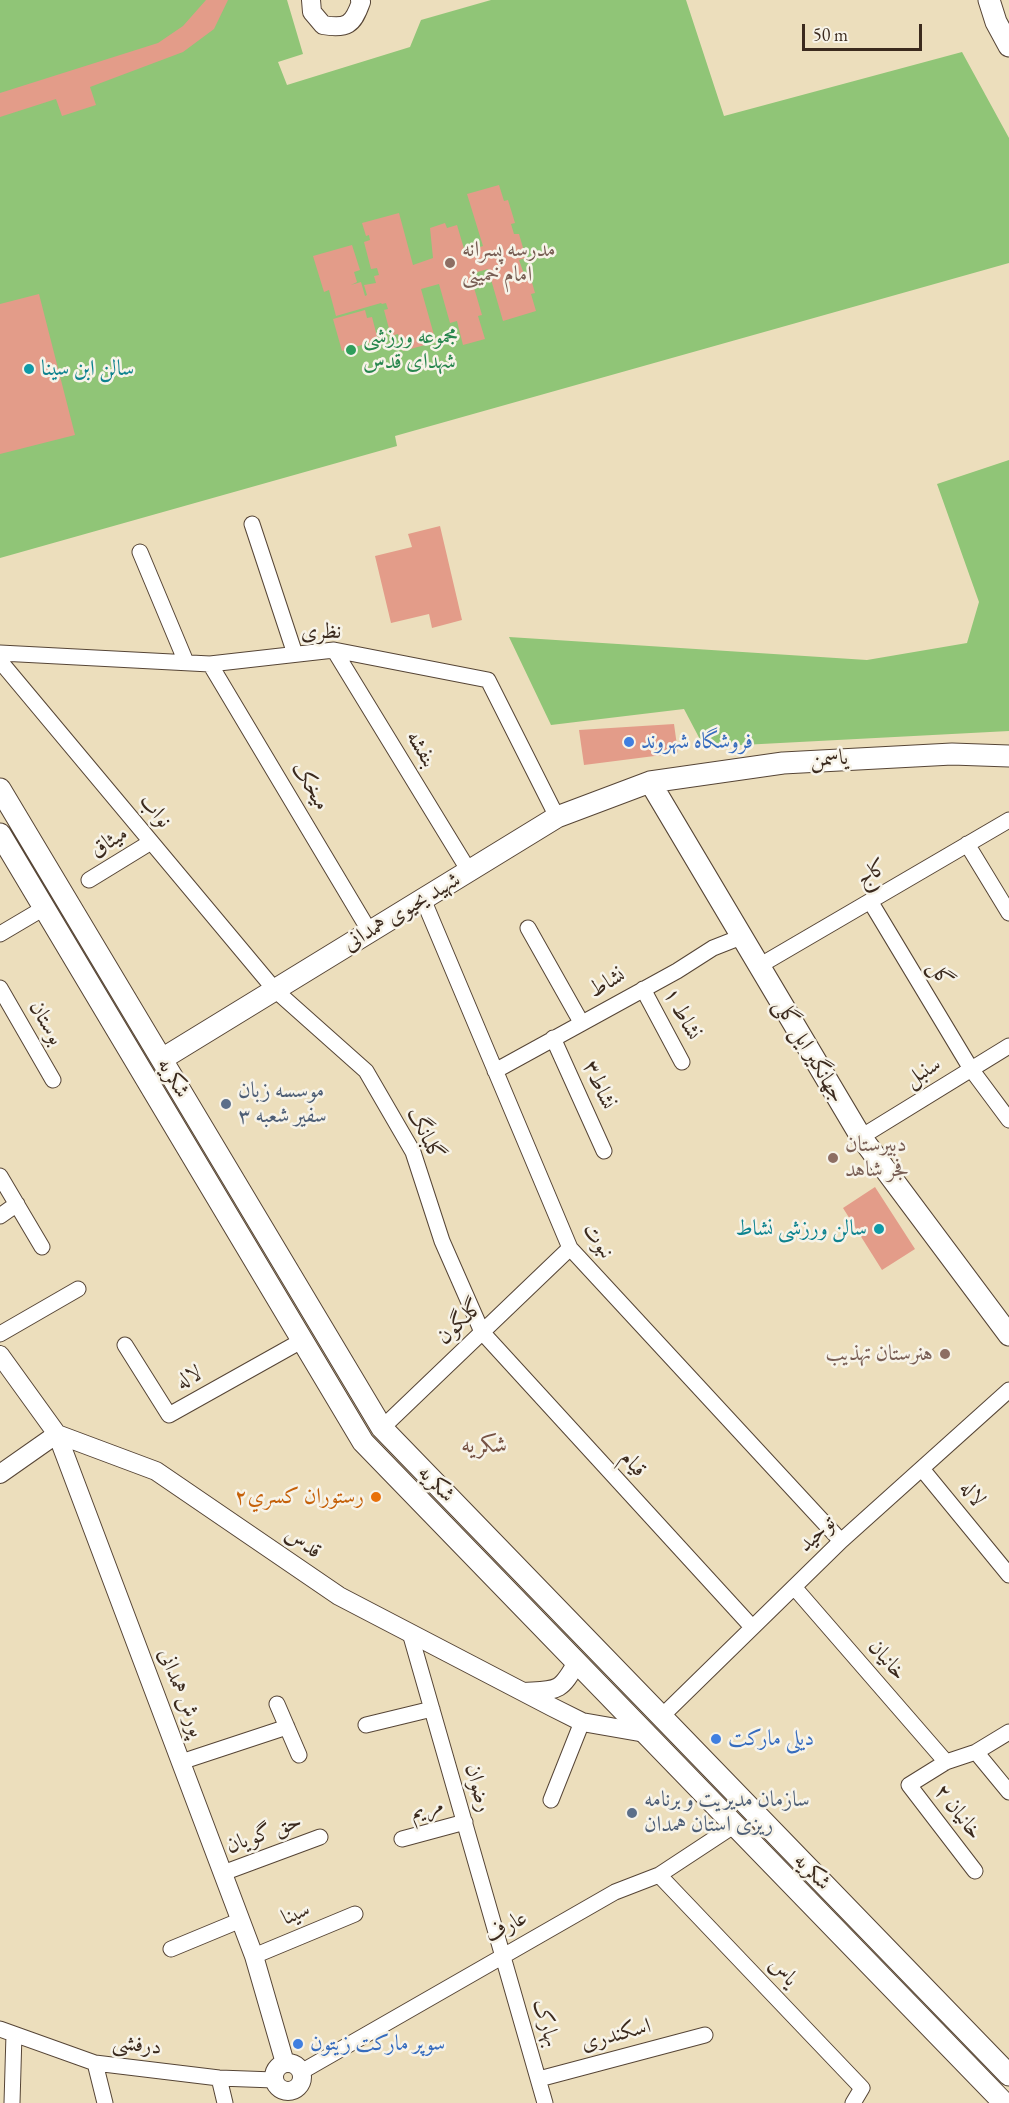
<!DOCTYPE html>
<meta charset="utf-8">
<style>
body{margin:0}
#map{position:relative;width:1009px;height:2103px;overflow:hidden;background:#ecdebc;font-family:"EB Garamond",serif}
canvas{display:block}
.scale{position:absolute;left:802px;top:24px;width:120px;height:27px;box-sizing:border-box;border:3px solid #3b2a1e;border-top:0;padding-left:8px;font-size:18px;line-height:21px;white-space:nowrap;color:#3b2a1e;-webkit-text-stroke:4px #f7f3e8;paint-order:stroke}
</style>
<div id="map">
<canvas width="1009" height="2103"></canvas>
<div class="scale">50 m</div>
</div>
<script>
const ctx = document.querySelector('canvas').getContext('2d');
ctx.lineJoin = 'round';
function fill(path, color) { ctx.fillStyle = color; ctx.fill(path, 'evenodd'); }
function trace(path, color, width, dash) { ctx.strokeStyle = color; ctx.lineWidth = width; ctx.lineCap = dash ? 'butt' : 'round'; ctx.setLineDash(dash || []); ctx.stroke(path); }
function drawText(font, color, halo, rows, align = 'center') {
  ctx.font = font + ' "EB Garamond",Amiri,serif'; ctx.lineWidth = 5; ctx.setLineDash([]); ctx.textBaseline = 'middle'; ctx.strokeStyle = halo; ctx.fillStyle = color; for (const [text, x, y, turn = 0] of rows) {
    ctx.save(); ctx.translate(x, y); ctx.rotate((+turn || 0) * Math.PI / 180); ctx.textAlign = isNaN(turn) ? turn : align; if (halo) ctx.strokeText(text, 0, 0); ctx.fillText(text, 0, 0); ctx.restore();
  }
}
const green = new Path2D(`
 M0,0H287L303,54L278,62L287,85L410,47L421,20L491,0H686L724,116L962,52L1009,138V263L395,436L397,446L0,558Z
 M1009,460V731L704,747L684,709L551,725L509,637L867,660L967,643L979,602L937,484Z`);
const building = new Path2D(`
 M206,0H228L214,29L183,52L90,87L96,105L62,116L56,99L0,117V93L158,43L183,26Z
 M499,185L504,201L508,200L515,223L511,224L514,234H519L526,258L519,260L524,274L529,272L535,293L531,294L536,311L503,321L488,269L470,274L482,315L478,316L485,339L463,345L457,321L450,323L439,284L421,289L436,342L403,351L398,334L391,336L384,310L388,309L386,303L382,304L381,303L336,316L329,290L324,292L313,256L352,245L360,270L354,272L357,282L351,285L361,282L365,296L367,295L364,285L376,283L374,276L379,275L377,268L371,269L364,242L370,240L369,235L366,236L362,223L399,213L413,265L433,258L430,228L445,223L447,228L457,225L465,252L483,246L467,194Z
 M39,294L75,435L0,454V304Z
 M365,310L367,318L372,317L378,340L342,351L333,319Z
 M440,526L462,620L432,628L429,614L391,623L375,556L412,547L408,534Z
 M674,724L678,753L584,765L579,730Z
 M875,1187L915,1249L882,1270L843,1208Z`);
const minor = new Path2D(`
 M252,524L295,654
 M140,552L186,662
 M334,650L469,871
 M0,653L210,664L334,650L488,680L557,817
 M0,661L275,990L366,1071L413,1152L442,1241L482,1332L752,1627
 M210,664L370,932
 M967,844L1009,913
 M89,880L151,842
 M423,899L570,1248L841,1541
 M870,901L971,1069L1009,1120
 M528,928L581,1022
 M0,934L44,908
 M759,966L1009,820
 M0,988L53,1080
 M643,989L682,1062
 M553,1038L604,1151
 M495,1071L677,971L713,948L741,937
 M861,1137L1009,1046
 M0,1176L42,1247
 M0,1216L17,1204
 M0,1334L78,1289
 M125,1345L169,1415L303,1340
 M382,1428L570,1248
 M922,1469L1009,1575
 M794,1587L946,1762
 M410,1633L545,2103
 M277,1704L299,1755
 M661,1717L841,1541L1009,1390
 M366,1725L432,1709
 M976,1752L1009,1792
 M181,1762L287,1727
 M551,1800L582,1722
 M402,1839L465,1822
 M975,1871L909,1785L946,1762L976,1752L1009,1732
 M223,1873L320,1837
 M659,1875L862,2088L853,2103
 M171,1949L241,1920
 M254,1956L355,1914
 M0,2029L95,2063L219,2078L274,2080
 M95,2063L105,2103
 M301,2072L615,1892L659,1875L735,1825
 M219,2078L225,2103
 M539,2079L705,2035
 M12,2103L14,2034`);
const tertiary = new Path2D(`
 M311,0L312,12L323,25C347,29 353,25 361,2L360,0
 M0,1355L57,1434L254,1956L285,2063
 M57,1434L156,1471L339,1596L552,1707L582,1722L645,1733
 M0,1474L57,1434
 M524,1692C557,1690 560,1693 577,1662
 M274 2077a14 14 0 1 1 28 0a14 14 0 1 1-28 0Z`);
const secondary = new Path2D(`
 M989,0L996,22L1009,46
 M650,782L861,1137L1009,1335
 M0,789L382,1428L1009,2075
 M0,834L363,1442L1004,2103
 M162,1059L557,817L650,782L783,763L952,754L1009,756`);
const markers = [
 [450,263,6,"#8d6e63"],
 [351,350,6,"#2e9e5b"],
 [29,369,6,"#0f9aa8"],
 [629,742,6,"#3f7fe0"],
 [226,1104,6,"#5c6f8a"],
 [833,1158,6,"#8d6e63"],
 [879,1229,6,"#0f9aa8"],
 [945,1354,6,"#8d6e63"],
 [376,1497,6,"#e8710a"],
 [716,1739,6,"#3f7fe0"],
 [632,1813,6,"#5c6f8a"],
 [298,2044,6,"#3f7fe0"]
];
const educationNames = [
 ["مدرسه پسرانه",462,250],
 ["امام خمینی",462,275],
 ["دبیرستان",845,1145],
 ["فجر شاهد",845,1170],
 ["هنرستان تهذیب",933,1354,"right"]
];
const leisureNames = [
 ["مجموعه ورزشی",363,337],
 ["شهدای قدس",363,362]
];
const cultureNames = [
 ["سالن ابن سینا",41,369],
 ["سالن ورزشی نشاط",867,1229,"right"]
];
const streetNames = [
 ["نظری",321,632,-1],
 ["بنفشه",421,749,59],
 ["یاسمن",829,759,-4],
 ["میخک",310,786,59],
 ["نواب",155,811,50],
 ["میثاق",109,842,-32],
 ["کاج",872,873,-30],
 ["شهید یحیوی همدانی",402,912,-31],
 ["گل",940,974,59],
 ["نشاط",607,983,-29],
 ["نشاط ۱",682,1014,62],
 ["بوستان",46,1023,60],
 ["جهانگیر ایل گلی",809,1051,59],
 ["سنبل",923,1072,-31],
 ["شکریه",173,1078,59],
 ["نشاط۳",599,1085,66],
 ["گلبانگ",425,1134,64],
 ["نبوت",598,1241,54],
 ["گلگون",460,1322,-44],
 ["لاله",189,1378,-29],
 ["قیام",633,1464,47],
 ["شکریه",436,1484,46],
 ["لاله",972,1494,51],
 ["توحید",817,1534,-43],
 ["قدس",303,1543,35],
 ["خانیان",887,1660,49],
 ["پورش همدانی",181,1693,69],
 ["رضوان",478,1788,74],
 ["مریم",427,1809,-15],
 ["خانیان ۲",958,1812,52],
 ["حق گویان",264,1834,-20],
 ["شکریه",812,1872,46],
 ["سینا",296,1914,-23],
 ["عارف",506,1927,-29],
 ["یاس",783,1972,46],
 ["بهارک",546,2023,74],
 ["اسکندری",616,2035,-15],
 ["درفشی",137,2045,7]
];
const shopNames = [
 ["فروشگاه شهروند",641,742],
 ["دیلی مارکت",728,1739],
 ["سوپر مارکت زیتون",310,2044]
];
const serviceNames = [
 ["موسسه زبان",238,1091],
 ["سفیر شعبه ۳",238,1116],
 ["سازمان مدیریت و برنامه",644,1800],
 ["ریزی استان همدان",644,1825]
];
const foodNames = [
 ["رستوران کسري٢",364,1497]
];
const neighbourhoodNames = [
 ["شکریه",484,1445]
];
fill(green, '#90c577');
fill(building, '#e39c89');
trace(minor, '#564536', 17);
trace(tertiary, '#564536', 20);
trace(secondary, '#564536', 23);
trace(minor, '#fff', 15);
trace(tertiary, '#fff', 18);
trace(secondary, '#fff', 21);
for (const [x, y, r, color] of markers) { const dot = new Path2D(); dot.arc(x, y, r, 0, 2 * Math.PI); ctx.fillStyle = color; ctx.fill(dot); trace(dot, '#f7f3e8', 2); }
drawText('22px', '#785e54', '#f7f3e8', educationNames, 'left');
drawText('22px', '#27864d', '#f7f3e8', leisureNames, 'left');
drawText('22px', '#0d838f', '#f7f3e8', cultureNames, 'left');
drawText('22px', '#3b2a1e', '#f7f3e8', streetNames);
drawText('22px', '#366cbe', '#f7f3e8', shopNames, 'left');
drawText('22px', '#4e5e75', '#f7f3e8', serviceNames, 'left');
drawText('22px', '#c56008', '#f7f3e8', foodNames, 'right');
drawText('24px', '#765243', '#f7f3e8', neighbourhoodNames);
</script>
